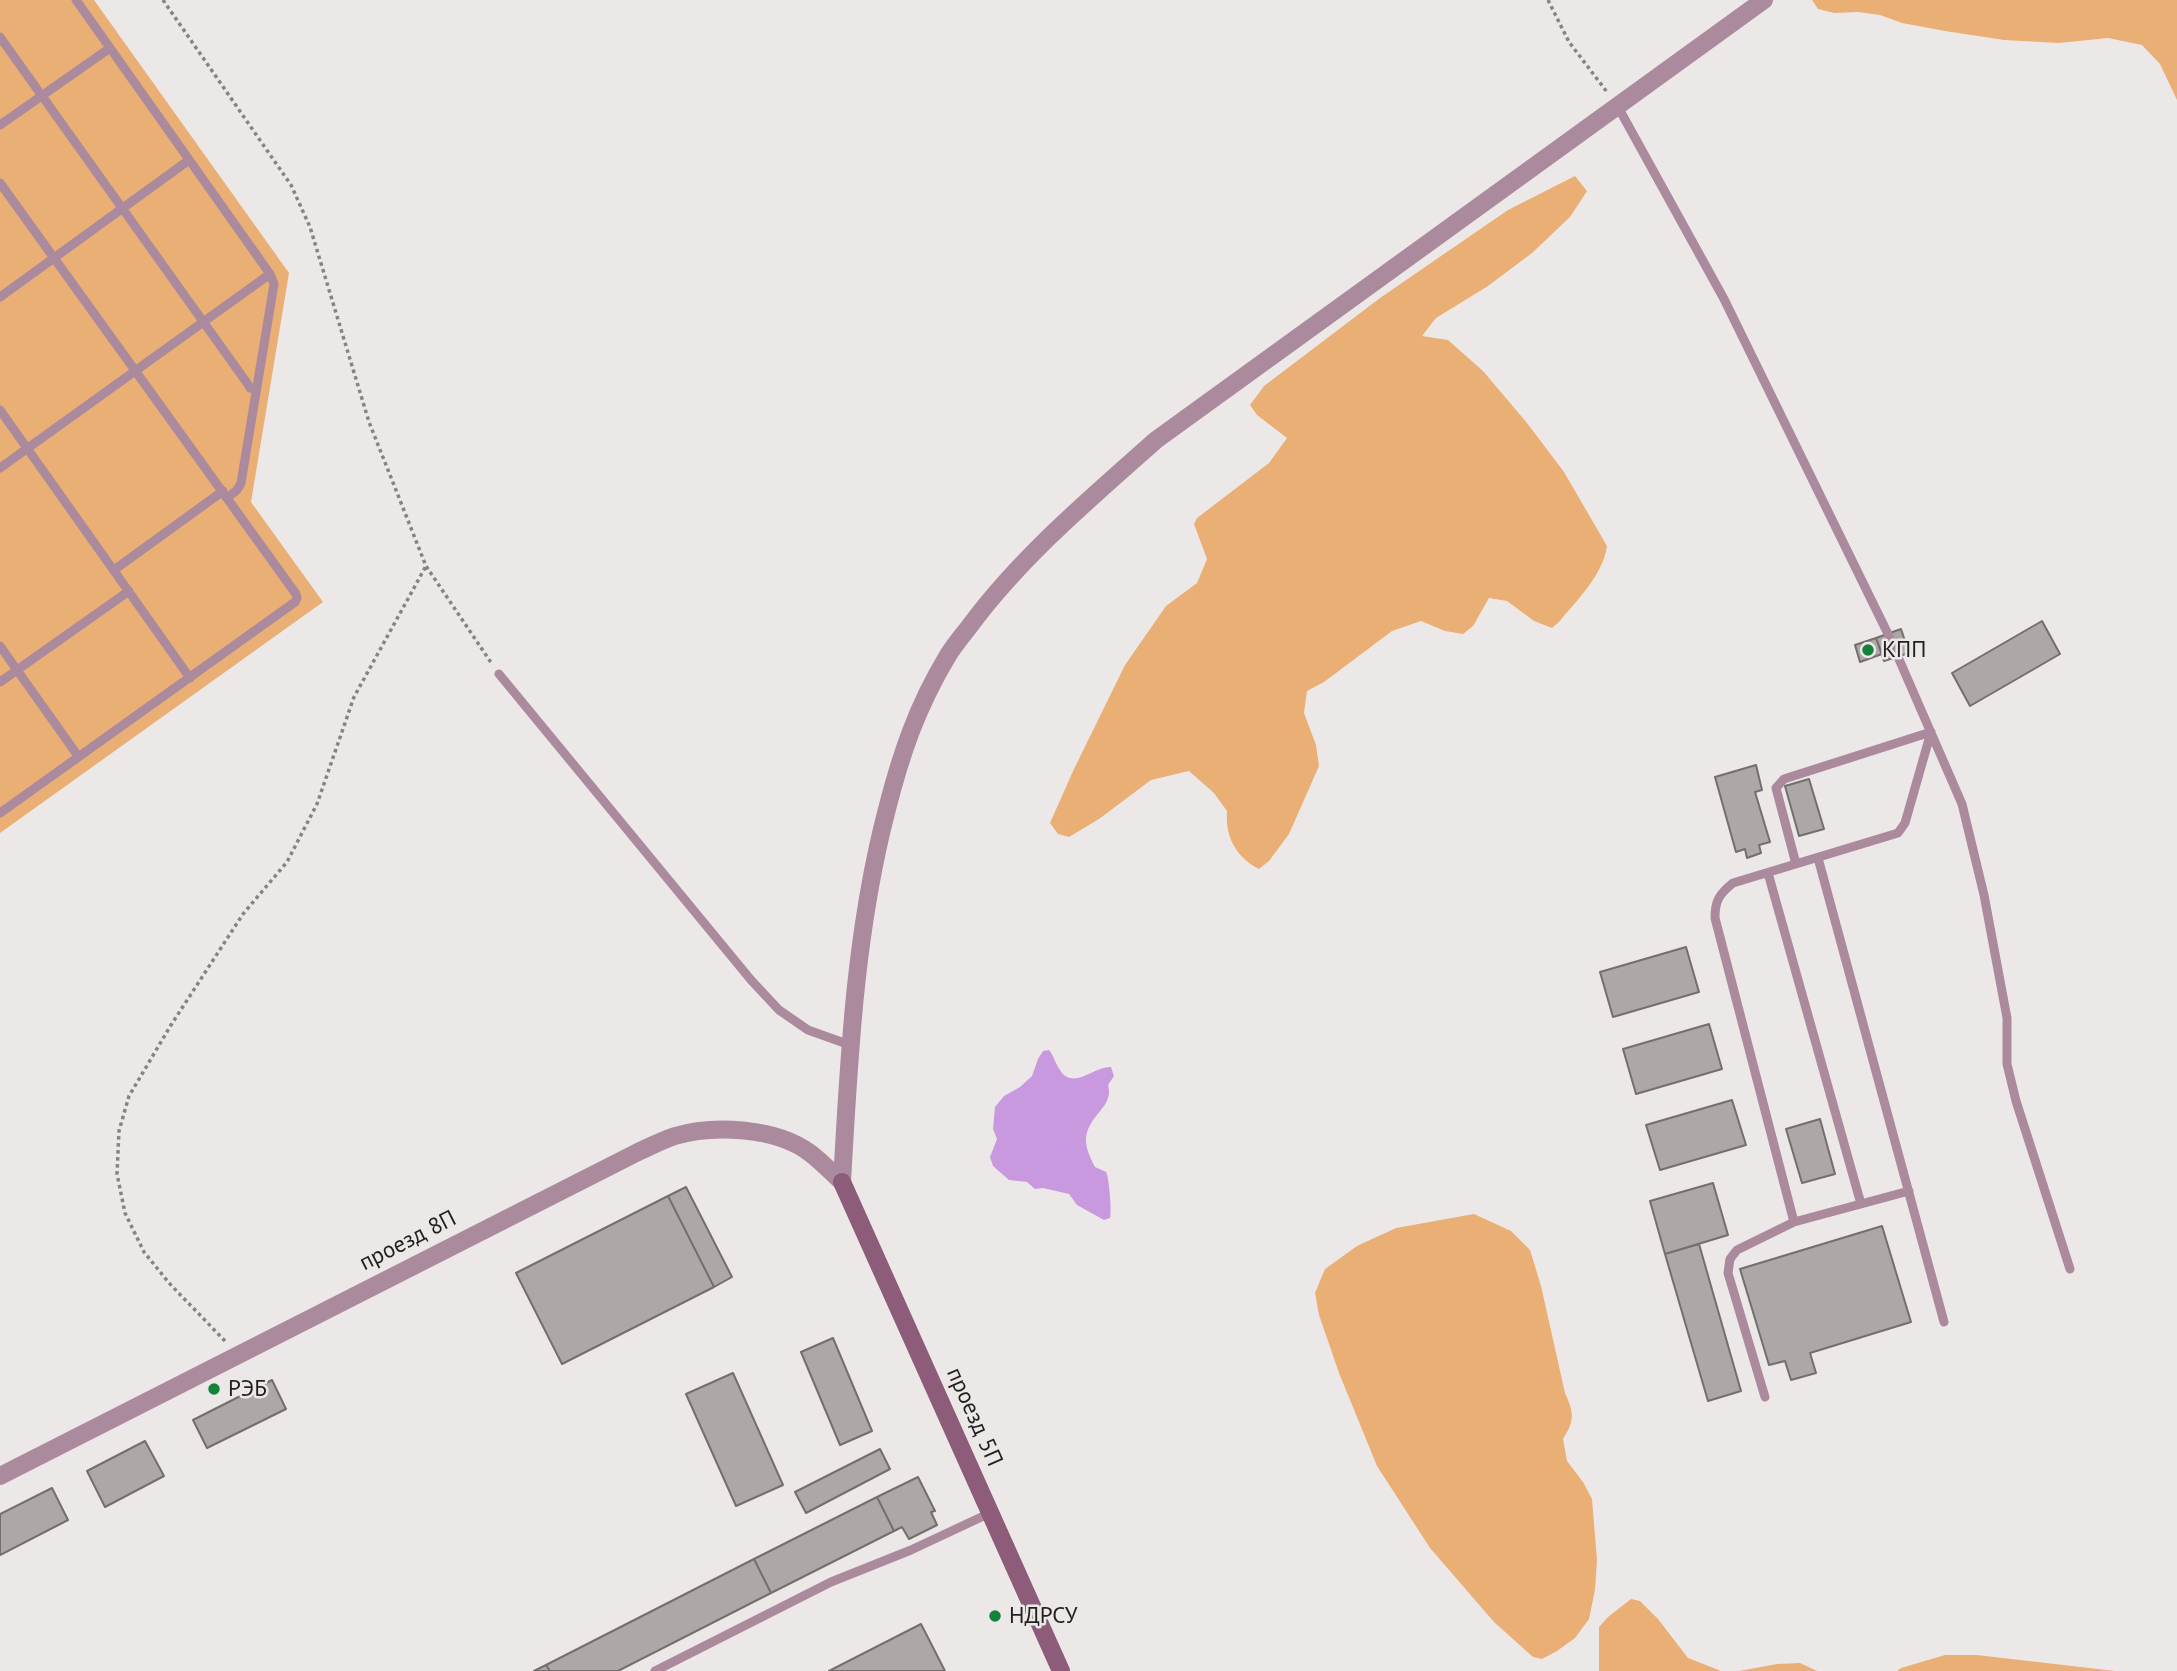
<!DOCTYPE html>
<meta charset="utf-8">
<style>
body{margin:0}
canvas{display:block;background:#ede8e8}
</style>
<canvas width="2177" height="1671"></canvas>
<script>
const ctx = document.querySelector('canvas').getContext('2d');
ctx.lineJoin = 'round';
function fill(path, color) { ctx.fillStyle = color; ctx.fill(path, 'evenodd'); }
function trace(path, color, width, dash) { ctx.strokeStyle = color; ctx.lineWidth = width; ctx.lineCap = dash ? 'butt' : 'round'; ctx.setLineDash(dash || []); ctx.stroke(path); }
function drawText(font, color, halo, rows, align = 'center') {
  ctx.font = font + ' "PT Sans",sans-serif'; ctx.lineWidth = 5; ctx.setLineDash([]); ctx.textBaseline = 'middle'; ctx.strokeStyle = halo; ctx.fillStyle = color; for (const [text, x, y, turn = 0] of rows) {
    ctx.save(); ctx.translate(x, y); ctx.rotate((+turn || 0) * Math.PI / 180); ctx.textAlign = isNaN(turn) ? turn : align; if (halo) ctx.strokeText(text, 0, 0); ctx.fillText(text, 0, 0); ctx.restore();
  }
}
const green = new Path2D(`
 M0,0H94L289,273L251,502L323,602L0,833Z
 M1812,0H2177V100L2160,64L2142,45L2108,38L2059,43L2004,40L1945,31L1902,23L1880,15L1858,12L1834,13L1818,9Z
 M1575,176L1587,191L1570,217L1532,253L1488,286L1436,318L1422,336L1448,340L1483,371L1527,423L1564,472L1607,546C1603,575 1577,600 1559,622L1552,628L1534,621L1507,601L1489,598L1473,626L1463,634L1445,631L1421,621L1392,631L1324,682L1307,691L1304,713L1316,745L1319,766L1289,834L1269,861L1259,869C1236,857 1225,837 1227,811L1214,793L1189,771L1151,780L1099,819L1069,837L1058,834L1050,823L1074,769L1125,665L1166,606L1197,583L1207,559L1194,524L1197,518L1269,463L1287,438L1257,415L1250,405L1264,386L1380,298L1508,210Z
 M1474,1214L1511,1231L1530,1250L1541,1286L1565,1393C1574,1413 1575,1420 1563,1439L1567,1461L1583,1482L1592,1499L1597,1560L1595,1590L1589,1619L1575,1638L1557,1651L1542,1659L1533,1657L1494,1622L1430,1548L1377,1466L1339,1373L1319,1315L1315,1293L1325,1269L1357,1246L1396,1228Z
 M1631,1599L1640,1601L1658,1619L1688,1658L1721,1671H1599V1627L1608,1617Z
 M1945,1655H1977L2115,1671H1897L1901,1668Z
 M1800,1663L1817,1671H1739L1777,1664Z`);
const water = new Path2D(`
 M1049,1050C1054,1056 1055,1063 1060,1070C1073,1091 1094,1066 1111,1067L1114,1076L1108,1085C1115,1107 1086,1116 1086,1140C1086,1150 1091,1159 1095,1167C1099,1169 1103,1170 1106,1172C1109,1176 1112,1213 1110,1218L1104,1220L1077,1205L1069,1194L1043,1188L1035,1189L1027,1182L1009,1180L993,1166L990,1157L997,1139L993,1129L995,1107L1004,1096L1020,1087L1032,1076L1038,1059L1043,1051Z`);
const building = new Path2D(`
 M2042,621L2060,654L1970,706L1952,673Z
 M1901,629L1909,653L1884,661L1876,638Z
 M1876,638L1882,654L1860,662L1855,645Z
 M1756,765L1762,790L1755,792L1770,842L1759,845L1761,853L1747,858L1745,849L1736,852L1715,777Z
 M1809,779L1824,829L1799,836L1785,786Z
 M1686,947L1699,992L1613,1017L1600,972Z
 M1709,1024L1722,1069L1636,1094L1623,1049Z
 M1732,1100L1746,1145L1660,1170L1646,1125Z
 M1820,1119L1835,1174L1802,1183L1786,1129Z
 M1713,1183L1728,1235L1665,1254L1650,1201Z
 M686,1187L732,1277L714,1287L668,1196Z
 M668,1196L714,1287L562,1364L516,1273Z
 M1882,1226L1911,1322L1810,1353L1816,1373L1791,1380L1785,1361L1769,1365L1740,1269Z
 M1699,1244L1741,1391L1708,1401L1665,1254Z
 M833,1338L872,1431L840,1445L801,1352Z
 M733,1373L783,1485L736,1506L686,1394Z
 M272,1380L286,1409L207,1448L193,1420Z
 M145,1441L164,1476L105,1507L87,1471Z
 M880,1449L890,1469L806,1513L795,1492Z
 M918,1477L935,1511L931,1512L937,1525L909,1539L902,1527L894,1531L877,1497Z
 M52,1488L68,1520L0,1555V1514Z
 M877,1497L894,1531L771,1593L754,1559Z
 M754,1559L771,1593L618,1671H550L546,1665Z
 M921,1624L945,1671H829Z
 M546,1665L550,1671H534Z`);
const path = new Path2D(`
 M163,0L291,185L310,227L369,422L426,566L492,664
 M1548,0L1569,42L1607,92
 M225,1341L169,1283L144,1252L125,1213L117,1174L119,1131L129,1096L171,1025L243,914L287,862L317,804L354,697L426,566`);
const lane = new Path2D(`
 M76,0L270,274L274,284L241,483L237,490L227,498
 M0,37L247,383L250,388L256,389
 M1618,107L1724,299L1888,634L1962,804L1984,895L2007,1018V1064L2016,1101L2070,1269
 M0,125L110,48
 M0,183L296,594L297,598L295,602L0,813
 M0,297L189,160
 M0,410L190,678
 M0,468L270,274
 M114,570L223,491
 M0,646L78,756
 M499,674L751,980L779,1010L808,1030L850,1045
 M0,682L129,591
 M1818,858L1944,1322
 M1796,864L1776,788L1784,779L1931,732
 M1768,873L1861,1204
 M1794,1222L1715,918C1715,901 1719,894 1733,883L1898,833L1905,823L1931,732
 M1765,1397L1728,1273L1730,1259L1737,1250L1794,1222L1909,1191
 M655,1671L831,1582L911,1550L990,1513`);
const street = new Path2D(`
 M842,1182C849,1057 855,931 887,809C901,754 917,707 947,657C954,645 964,634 972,623C1024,554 1091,498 1156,440L1764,0
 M0,1476L640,1151C651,1146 663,1140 675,1136C714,1124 777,1128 810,1153C822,1162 832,1173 842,1182`);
const secondary = new Path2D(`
 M842,1182L1061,1671`);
const markers = [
 [1868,650,7,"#14833a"],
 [214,1389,7,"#14833a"],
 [995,1616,7,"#14833a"]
];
const poiNames = [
 ["КПП",1882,650],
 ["РЭБ",228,1389],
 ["НДРСУ",1009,1616]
];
const streetNames = [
 ["проезд 8П",408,1241,-27],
 ["проезд 5П",974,1417,66]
];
fill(green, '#e9af75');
fill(water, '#c999df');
fill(building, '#ada8a7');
trace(building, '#736f6e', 2);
trace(path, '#878383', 3.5, [3.5, 3.5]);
trace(lane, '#ac8a9e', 9);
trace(street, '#ac8a9e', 18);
trace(secondary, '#8d5c79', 18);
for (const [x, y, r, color] of markers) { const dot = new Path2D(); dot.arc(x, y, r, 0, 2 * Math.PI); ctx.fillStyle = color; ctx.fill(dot); trace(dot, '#ede8e8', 2.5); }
drawText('23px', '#211f1f', '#ede8e8', poiNames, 'left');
drawText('23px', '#211f1f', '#ede8e8', streetNames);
</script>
